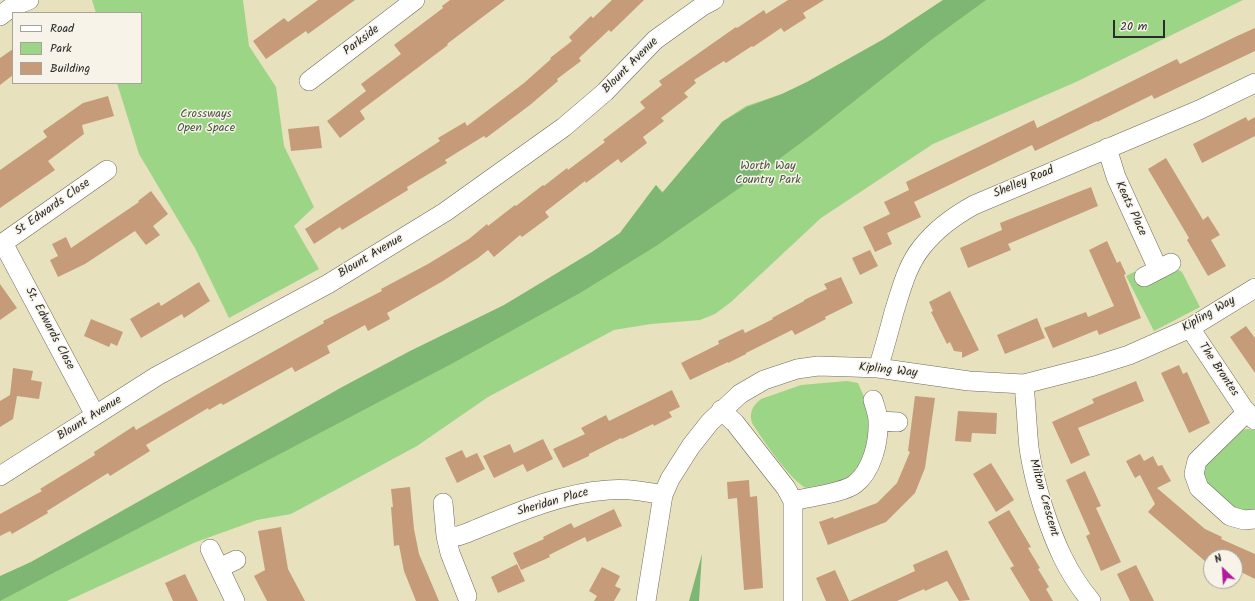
<!DOCTYPE html>
<style>
body{margin:0}
#map{position:relative;width:1255px;height:601px;overflow:hidden;background:#e8e1be;font-family:Kalam,sans-serif}
canvas{display:block}
.legend{position:absolute;left:12px;top:12px;width:130px;height:72px;box-sizing:border-box;background:#f7f3e8;border:1px solid #a5a39c;margin:0;padding:5px 7px;list-style:none;font-size:12px;color:#2b2b2b}
.legend li{display:flex;align-items:center;gap:8px;height:20px}
.legend b{width:20px;border:1px solid #a5a39c}
.north{position:absolute;left:1203px;top:549px;width:40px;height:40px;box-sizing:border-box;background:#f7f3e8;border:1px solid #a5a39c;border-radius:50%;rotate:335deg;font-size:11px;font-weight:700;line-height:16px;text-align:center;color:#2b2b2b}
.north::after{content:'';display:block;margin:auto;width:14px;height:18px;background:#b5179e;clip-path:polygon(50% 0,100% 100%,50% 72%,0 100%)}
.scale{position:absolute;left:1113px;top:20px;width:52px;height:18px;box-sizing:border-box;border:2px solid #2b2b2b;border-top:0;padding-left:5px;font-size:12px;line-height:14px;white-space:nowrap;color:#2b2b2b;-webkit-text-stroke:3px #f7f3e8;paint-order:stroke}
</style>
<div id="map">
<canvas width="1255" height="601"></canvas>
<ul class="legend">
<li><b style="height:5px;background:#fff"></b>Road</li>
<li><b style="height:11px;background:#9dd586"></b>Park</li>
<li><b style="height:11px;background:#c69b79"></b>Building</li>
</ul>
<div class="north">N</div>
<div class="scale">20 m</div>
</div>
<script>
const ctx = document.querySelector('canvas').getContext('2d');
ctx.lineJoin = 'round';
function fill(path, color) { ctx.fillStyle = color; ctx.fill(path, 'evenodd'); }
function trace(path, color, width, dash) { ctx.strokeStyle = color; ctx.lineWidth = width; ctx.lineCap = dash ? 'butt' : 'round'; ctx.setLineDash(dash || []); ctx.stroke(path); }
function drawText(font, color, halo, rows, align = 'center') {
  ctx.font = font + ' Kalam,sans-serif'; ctx.lineWidth = 3; ctx.setLineDash([]); ctx.textBaseline = 'middle'; ctx.strokeStyle = halo; ctx.fillStyle = color; for (const [text, x, y, turn = 0] of rows) {
    ctx.save(); ctx.translate(x, y); ctx.rotate((+turn || 0) * Math.PI / 180); ctx.textAlign = isNaN(turn) ? turn : align; if (halo) ctx.strokeText(text, 0, 0); ctx.fillText(text, 0, 0); ctx.restore();
  }
}
const green = new Path2D(`
 M92,0H243L249,46L276,87L284,146L314,207L294,226L319,269L229,318L196,250L139,154L117,83H141V13H96Z
 M943,0H1243L1076,82L933,144L821,218L731,302L715,314L700,320L651,324L614,330L488,397L417,446L291,514L257,520L196,542L67,601H0V577L31,562L505,305L592,252L620,233L656,185L663,192L723,121L746,106L782,94L807,82L884,39Z
 M1176,270H1179L1182,272L1200,307L1154,331L1126,276L1136,271L1145,286Z
 M847,381L858,383L865,399L871,434L859,470L842,481L806,488C791,481 762,439 752,423C749,413 752,406 761,399L801,385Z
 M1248,429L1255,430V509L1249,511L1240,512L1205,484L1200,469L1239,430Z`);
const forest = new Path2D(`
 M943,0H986L931,40L814,133L751,180L656,246L580,293L453,363L0,601V576L31,562L344,386L410,351L504,305L592,252L620,233L656,185L662,193L722,122L747,107L782,94L807,82L884,39Z
 M702,554L699,601H689Z`);
const building = new Path2D(`
 M318,0H355L308,34L306,31L266,59L253,41L284,18L288,22Z
 M450,0H505L447,44L448,45L360,111L365,119L340,138L327,121L366,91L361,84L401,54L394,45L443,8L442,6Z
 M612,0H644L611,32L609,30L579,58L581,61L557,79L558,81L530,105L486,138L484,136L445,160L447,163L407,187L408,190L342,230L340,227L314,244L305,229L440,141L438,138L465,122L467,126L524,83L551,59L550,58L572,41L569,37L591,16L593,18Z
 M788,0H824L803,13L806,18L784,32L781,28L753,47L752,46L726,63L724,61L694,80L696,83L684,93L688,97L661,118L664,121L643,137L647,143L621,163L618,159L586,183L585,181L545,212L549,217L522,237L520,235L494,257L488,250L478,258L443,281L387,313L390,319L368,331L365,325L327,346L330,353L295,372L292,367L223,405L221,403L209,410L208,408L146,445L150,451L110,476L108,473L47,511L48,513L12,534L10,531L0,536V514L42,491L40,489L95,455L94,452L134,426L136,430L196,395L324,323L323,321L382,291L381,289L428,264L469,239L487,224L488,226L515,205L516,206L543,185L544,186L567,168L568,170L605,142L603,140L645,108L640,102L662,85L659,81L736,27L737,28L764,10L766,14Z
 M1255,28V51L1154,99L1152,95L1097,122V121L1035,151L1032,145L914,202L921,217L887,233L892,244L875,252L863,227L890,214L884,202L909,190L906,182L1034,120L1037,128L1177,59L1180,64L1235,37Z
 M13,49V75L0,85V58Z
 M108,96L114,116L82,125L84,134L48,161L55,170L0,208V170L47,137L43,131L83,103Z
 M1246,117L1248,121L1255,117V136L1202,163L1193,144Z
 M319,126L322,148L291,151L288,129Z
 M1166,158L1203,220L1208,216L1220,235L1211,240L1226,266L1208,276L1187,240L1189,238L1148,169Z
 M1091,187L1098,206L1008,244L1011,250L968,268L960,248L1002,230L1000,223Z
 M151,191L168,214L153,226L160,235L146,245L135,231L85,264L58,277L50,260L58,256L52,244L66,237L71,248L139,202L138,201Z
 M1107,241L1117,263L1120,261L1126,274L1124,275L1141,318L1099,335L1097,330L1053,348L1044,328L1086,312L1088,317L1114,306L1089,250Z
 M870,250L878,266L860,275L852,258Z
 M841,277L853,303L825,317L826,319L795,335L792,330L746,353V354L728,363V362L690,380L681,363L719,344L718,341L743,329L745,333L773,319L772,318L804,301V300L827,289L824,284Z
 M199,282L210,301L184,318L182,314L141,338L130,319L159,302L161,306Z
 M0,284L17,308L0,320Z
 M950,291L979,350L962,358V352L954,351L950,342L947,344L931,312L933,311L929,302Z
 M1037,318L1045,338L1005,354L997,335Z
 M91,319L123,332L117,346L111,343L109,347L84,336Z
 M1246,326L1255,338V373L1230,337Z
 M1179,365L1183,374L1187,372L1210,423L1189,433L1161,373Z
 M13,368L33,371L31,380L42,382L39,399L17,396L13,419L0,427V401L10,395Z
 M1136,381L1144,401L1078,428L1090,455L1071,464L1052,422L1094,403L1092,399Z
 M672,390L680,407L669,412L672,417L654,426L653,424L622,439L621,438L589,454V456L563,468L553,449L585,434L581,428L606,415L609,421Z
 M915,396L935,398L925,468L915,493L886,522L828,545L819,522L833,517L834,519L877,503L897,483L910,452L908,451Z
 M958,411L997,413L996,434L972,433L971,442L955,441Z
 M543,439L553,459L527,472L523,464L494,478L483,456L510,444L514,453Z
 M462,450L466,458L477,453L485,469L457,483L445,458Z
 M1140,454L1144,461L1153,456L1158,466L1162,465L1171,481L1157,488L1205,529L1222,537L1221,539L1255,554V579L1237,570L1235,575V557H1211V571L1204,568L1206,562L1148,512L1155,504L1140,475L1135,478L1126,461Z
 M991,463L1014,500L996,512L973,474Z
 M1085,471L1101,506L1096,508L1121,562L1101,571L1086,536L1090,534L1066,480Z
 M749,480L750,497L757,496L763,588L744,590L737,498L728,499L727,482Z
 M410,487L414,529L419,554L439,601H416L404,571L399,545L394,546L391,507H393L391,489Z
 M614,509L622,526L587,542L585,537L549,555L550,557L521,570L513,553L544,539L543,537L571,523L574,528Z
 M1009,510L1031,547L1028,548L1040,568L1038,569L1049,587L1046,589L1053,601H1030L1010,568L1014,566L988,522Z
 M281,527L288,569L305,601H267L254,576L265,570L258,531Z
 M947,550L970,600L959,601L947,581L925,591L924,589L897,601H850L915,571L913,565Z
 M517,564L525,581L498,593L491,577Z
 M1136,565L1154,601H1130L1117,574Z
 M602,567L620,576L615,586L621,589L614,601H594L597,596L589,591Z
 M835,570L849,601H826L816,578Z
 M185,574L198,601H173L165,583Z`);
const minor = new Path2D(`
 M0,16L13,6L29,0
 M309,81L415,0
 M1107,148L1116,177L1158,269
 M3,243L95,415
 M0,245L107,170
 M1144,277L1171,263
 M1190,328L1244,409L1255,420
 M878,368C884,350 889,331 894,312C901,290 907,265 922,247C936,229 954,216 974,205L1199,110L1255,83
 M1024,384C1026,405 1027,427 1029,448C1032,468 1037,488 1043,507C1054,541 1067,573 1091,601
 M721,410L735,423L786,488L793,501V601
 M1247,412L1197,461L1194,474L1199,488L1230,516L1244,520L1255,519
 M878,421L898,422
 M0,476L157,376L328,284L445,212L564,127L605,92L655,40L701,7L714,0
 M793,501C808,497 844,493 855,484C872,471 879,442 878,421C878,414 875,407 873,400
 M443,503L446,536L450,553L467,596
 M446,536H458L467,533C511,515 560,493 608,490C626,488 644,491 663,495
 M210,549L235,601
 M219,568L236,560
 M646,601L663,495L670,479L691,446L710,422L740,394L764,380L797,369L818,366L851,367L878,368L969,381L1024,384L1094,366L1129,355L1190,328L1255,288`);
const streetNames = [
 ["Parkside",362,41,-37],
 ["Blount Avenue",631,66,-45],
 ["Shelley Road",1024,183,-23],
 ["St Edwards Close",53,208,-35],
 ["Keats Place",1130,209,65],
 ["Blount Avenue",371,257,-31],
 ["Kipling Way",1209,315,-30],
 ["St. Edwards Close",49,329,62],
 ["The Brontes",1218,370,56],
 ["Kipling Way",888,371,6],
 ["Blount Avenue",90,419,-32],
 ["Milton Crescent",1043,498,74],
 ["Sheridan Place",553,503,-16]
];
const parkNames = [
 ["Crossways",206,115],
 ["Open Space",206,129],
 ["Worth Way",768,167],
 ["Country Park",768,181]
];
fill(green, '#9dd586');
fill(forest, '#7eb673');
fill(building, '#c69b79');
trace(minor, '#6d6b5e', 20);
trace(minor, '#fff', 19);
drawText('12px', '#2b2b2b', '#f7f3e8', streetNames);
drawText('12px', '#485642', '#f7f3e8', parkNames);
</script>
